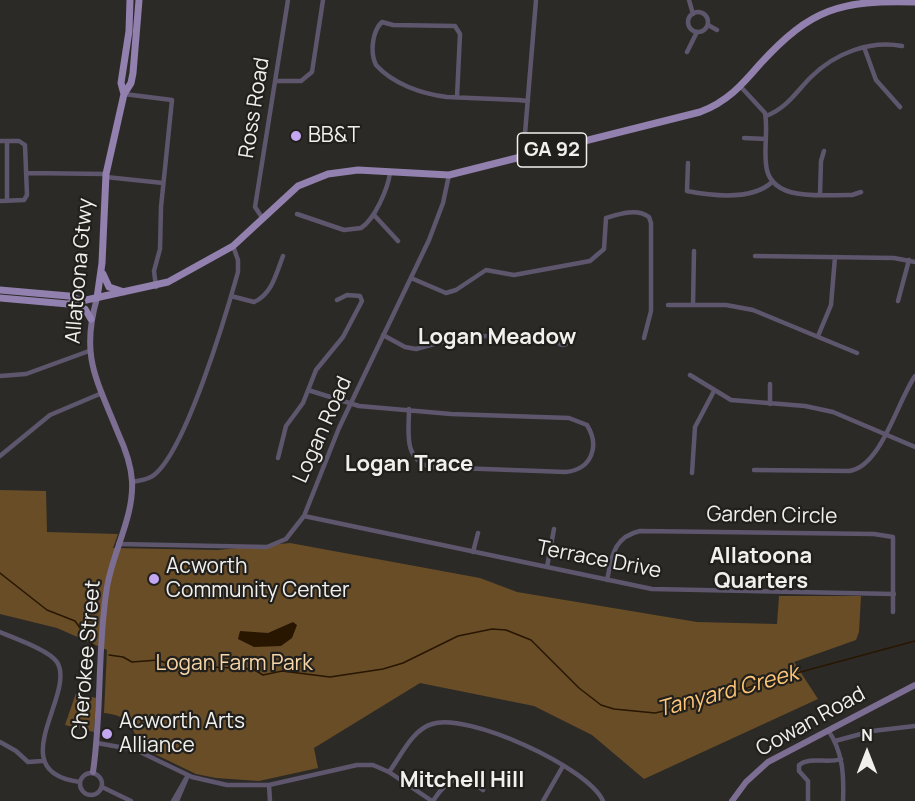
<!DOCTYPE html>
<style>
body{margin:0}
#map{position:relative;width:915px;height:801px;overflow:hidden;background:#2c2a26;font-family:Manrope,sans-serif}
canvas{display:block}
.north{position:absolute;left:837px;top:723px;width:60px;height:60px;-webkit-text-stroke:4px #22201d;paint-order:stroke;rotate:0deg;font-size:16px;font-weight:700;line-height:24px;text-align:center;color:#f2f0ed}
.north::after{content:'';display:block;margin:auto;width:21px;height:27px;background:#f2f0ed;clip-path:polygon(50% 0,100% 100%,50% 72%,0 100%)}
</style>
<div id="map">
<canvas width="915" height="801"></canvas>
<div class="north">N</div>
</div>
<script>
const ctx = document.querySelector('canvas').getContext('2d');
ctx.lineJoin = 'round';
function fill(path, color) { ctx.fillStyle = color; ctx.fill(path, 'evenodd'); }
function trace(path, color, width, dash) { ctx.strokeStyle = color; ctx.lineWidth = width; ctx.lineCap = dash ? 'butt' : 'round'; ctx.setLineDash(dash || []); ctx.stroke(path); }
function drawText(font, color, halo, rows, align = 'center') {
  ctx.font = font + ' Manrope,sans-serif'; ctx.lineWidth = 4.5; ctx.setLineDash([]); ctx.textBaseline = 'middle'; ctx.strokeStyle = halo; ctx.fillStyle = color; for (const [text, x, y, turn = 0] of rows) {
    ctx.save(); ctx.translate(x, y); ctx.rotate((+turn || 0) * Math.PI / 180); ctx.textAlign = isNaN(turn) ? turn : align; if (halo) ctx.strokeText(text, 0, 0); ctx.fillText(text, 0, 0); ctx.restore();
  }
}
const green = new Path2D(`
 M0,490L46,491L47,532L118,534L113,548L218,550L290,543L480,578L517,592L697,622L777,624L779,596H861L859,632L856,640L794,662L818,699L644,779L592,735L534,706L420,683L314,748L318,768L259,781L216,778L196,774L138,746C133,722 127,716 104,713L107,650L57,628L0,614Z
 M76,693L96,698L94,732L65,725Z`);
const water = new Path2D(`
 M293,622L297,625L292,638L281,646L254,647L238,639L240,631L268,633Z`);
const stream = new Path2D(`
 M0,573L47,610L75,621L94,647
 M109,655L123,657L132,662L158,660L171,665L253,669L263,675L282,671L330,677L383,669L403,663L458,636L492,629L506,630L531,640L579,688L601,705L614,709L655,713L722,698L760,683L915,641`);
const street = new Path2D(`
 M689,0L693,14
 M688 22a10 10 0 1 1 20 0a10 10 0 1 1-20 0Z
 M708,25L717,30
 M864,47L876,80L900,107
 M687,52L697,32
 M276,81H301L312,72L323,0
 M741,87L765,113C768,130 764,147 766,164C769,204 825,194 852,195L861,192
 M124,94L172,100L161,207L160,249L154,271L156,287
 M457,97L460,34L455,26L393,25L382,22C372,31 370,53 376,65C393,84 422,94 447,97L518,100L528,101
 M766,116C787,108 796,92 811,77C835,53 870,40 902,46
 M744,138L766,139
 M0,141H19L25,145L27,195L24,200L0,201
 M7,141V201
 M523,158L536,0
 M688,163L687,191C713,196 752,201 772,182
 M26,173L106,174
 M106,177L163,183
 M820,194L821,161L824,151
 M297,214L344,230L361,228C375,219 388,188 390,173
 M374,215L398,241
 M263,219L255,207L288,0
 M755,256L894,258L915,262
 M411,278L446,293L456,290L486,270L514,275L590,261L604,249L606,218C619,214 637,208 649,217L651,223V311L644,338
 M231,296L254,302C272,294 276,274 283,256
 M898,301L909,260
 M668,305H726L753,310L857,353
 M693,305L694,251
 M383,335L405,347L416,349L460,337L546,334L559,337
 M558 340a5 5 0 1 1 10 0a5 5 0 1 1-10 0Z
 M818,336L831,305L835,257
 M690,375L731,400L805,406L833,412L915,447
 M0,376L26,374L89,351
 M308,390L359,406L451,414L569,418L587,425C600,446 592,469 566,472L430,467C403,458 409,433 409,409
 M770,404V384
 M0,456L50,415L102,393
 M278,458L286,426L303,403L316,370L343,337L362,301L360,296L347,295L337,300
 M754,470L849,471C881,467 897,402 915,376
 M692,473L695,427L714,391
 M132,482C140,480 148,480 154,475C186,450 226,315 238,272V260L233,246
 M304,516L652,589L894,594
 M118,544L267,547L286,539L304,516L339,428L429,240L443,203L449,175
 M473,552L478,533
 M547,567L554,529
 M607,580C612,557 613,537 640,531L874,534L893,537V612
 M0,632C14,638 49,650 57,662C77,694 0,772 80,782
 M828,730C843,752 844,775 843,801
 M835,741L872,731L915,726
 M0,742L16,751L28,762L42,761
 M97,743L136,750L192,777L227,785H269L357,765H373L389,772L432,801
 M389,772C401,756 412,730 432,724C467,712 588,767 603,801
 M80 784a11 11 0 1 1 22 0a11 11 0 1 1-22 0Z
 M269,785L270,801
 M102,787L131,801
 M173,801L188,775
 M177,801L188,775
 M433,801C447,779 461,770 483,790
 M543,801L563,766
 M808,801V781L799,771V765C811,756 827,764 841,759`);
const secondary = new Path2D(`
 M93,772C102,711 97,648 107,587C113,551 134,517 132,481C131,464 125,448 118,433C97,380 80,357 97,298
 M732,801L746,782L768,762L915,685`);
const primary = new Path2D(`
 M124,94L121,83L129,31L130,0
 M103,274L109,287L124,292
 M0,290L69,296L80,300
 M0,298L68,304L168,282L233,246L298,186L328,174L358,170L449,175L700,112C727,102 742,85 760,64C811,8 841,0 915,2
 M97,298L102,263L106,174L124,94L131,83L133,73L139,0
 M68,304L85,309L91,319`);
const markers = [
 [296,136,6,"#c4a7f1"],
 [154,579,6,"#c4a7f1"],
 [107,734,6,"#c4a7f1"]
];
const shields = [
 [552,150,69]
];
const shieldNames = [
 ["GA 92",552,150]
];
const streetNames = [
 ["Ross Road",255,108,-81],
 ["Allatoona Gtwy",80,271,-85],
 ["Logan Road",323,430,-66],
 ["Garden Circle",772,516,1],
 ["Terrace Drive",599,560,11],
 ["Cherokee Street",87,660,-85],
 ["Cowan Road",811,722,-29]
];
const poiNames = [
 ["BB&T",308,136],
 ["Acworth",166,567],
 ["Community Center",166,591],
 ["Acworth Arts",119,722],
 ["Alliance",119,746]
];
const parkNames = [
 ["Logan Farm Park",234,664]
];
const neighbourhoodNames = [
 ["Logan Meadow",497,338],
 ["Logan Trace",409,465],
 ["Allatoona",761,557],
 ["Quarters",761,582],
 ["Mitchell Hill",462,781]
];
const waterNames = [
 ["Tanyard Creek",728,692,-15]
];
fill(green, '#694d27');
fill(water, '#281600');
trace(stream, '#281600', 1.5);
trace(street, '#5e566d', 4.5);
trace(secondary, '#7c6e92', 6);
trace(primary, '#9280af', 7);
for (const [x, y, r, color] of markers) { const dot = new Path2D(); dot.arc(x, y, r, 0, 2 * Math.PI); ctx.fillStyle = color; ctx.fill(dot); trace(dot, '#22201d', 2); }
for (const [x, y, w] of shields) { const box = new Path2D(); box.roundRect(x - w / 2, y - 17, w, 34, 4.5); ctx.fillStyle = '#22201d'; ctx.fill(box); trace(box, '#f2f0ed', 1.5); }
drawText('bold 20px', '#f2f0ed', null, shieldNames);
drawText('21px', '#f2f0ed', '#22201d', streetNames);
drawText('21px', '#f2f0ed', '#22201d', poiNames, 'left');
drawText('21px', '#f7d6a9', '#22201d', parkNames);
drawText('bold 22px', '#f2f0ed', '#22201d', neighbourhoodNames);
drawText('italic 22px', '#fdc577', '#22201d', waterNames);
</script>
